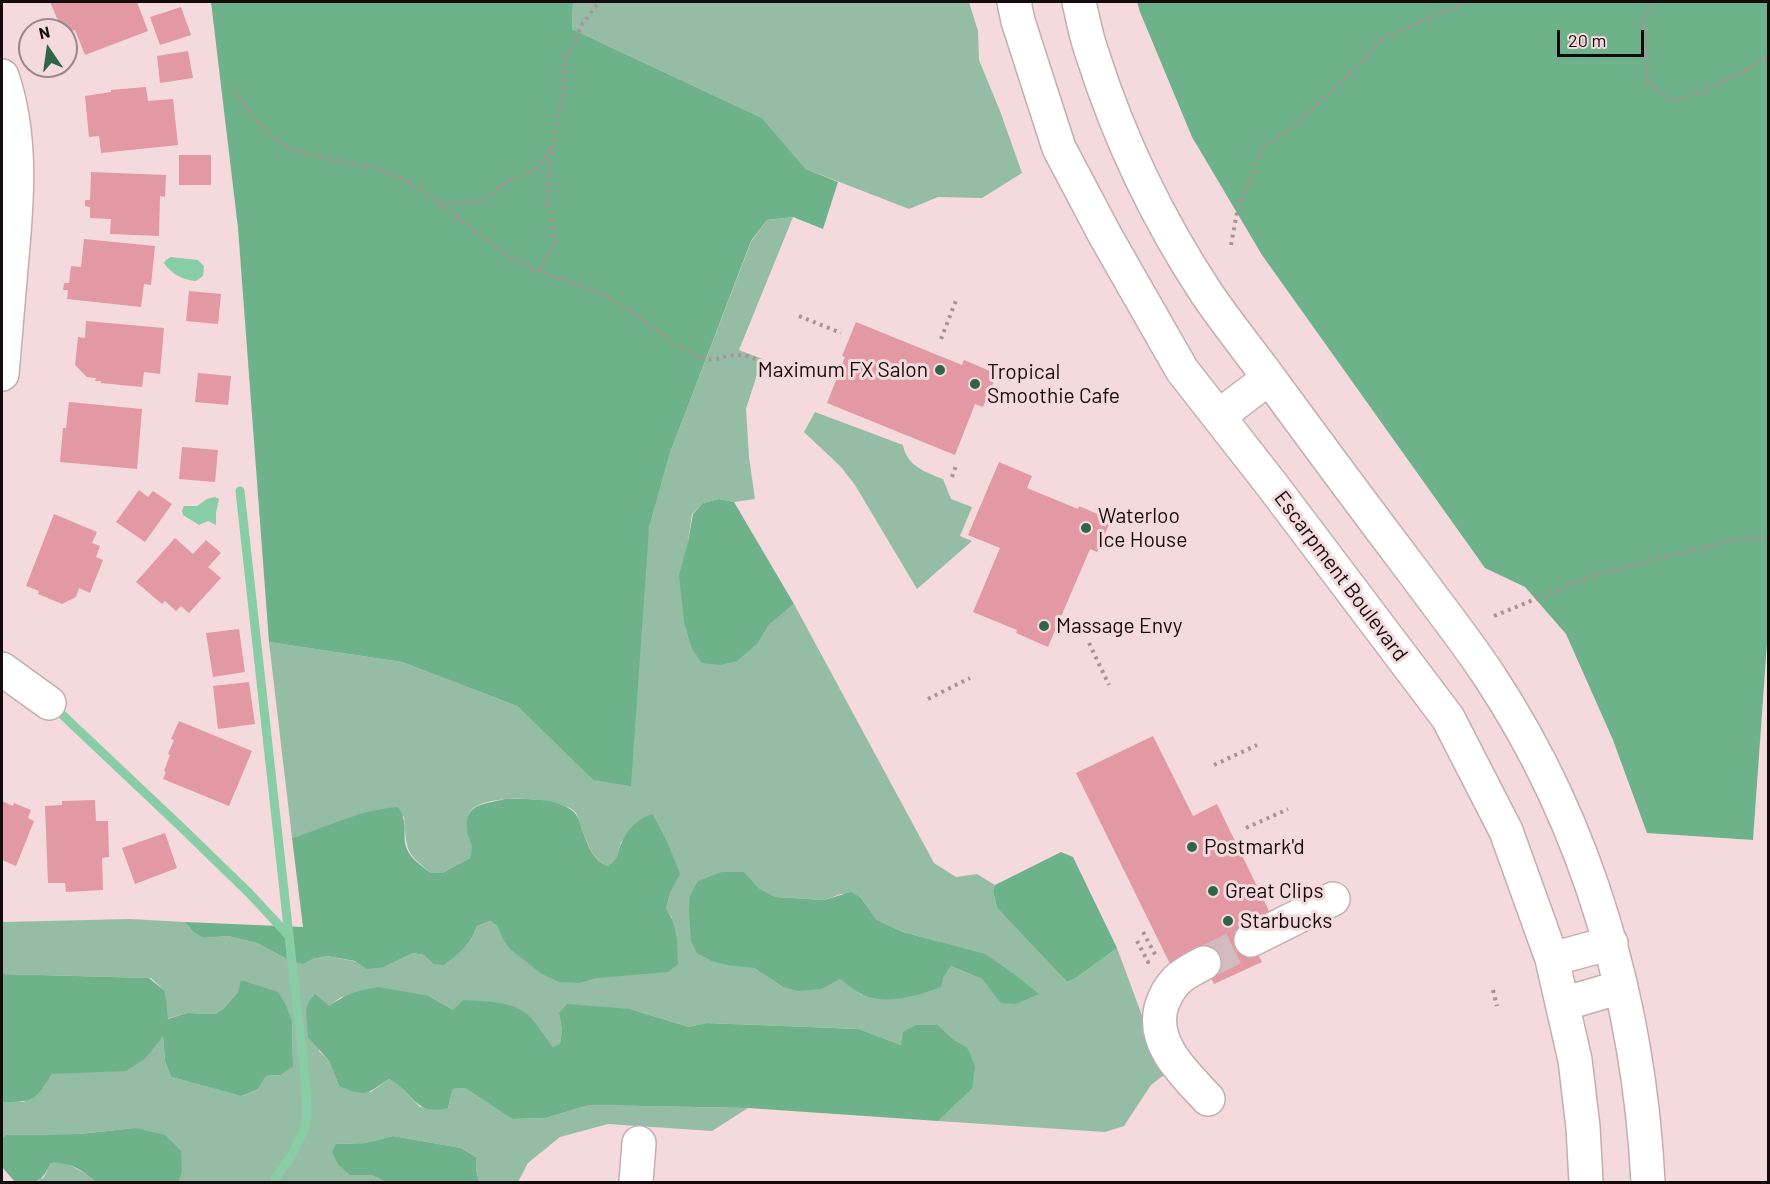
<!DOCTYPE html>
<style>
body{margin:0}
#map{position:relative;width:1770px;height:1184px;overflow:hidden;background:#f4dadd;font-family:Barlow,sans-serif}
canvas{display:block}
.frame{position:absolute;inset:0;border:3px solid #130b0c;pointer-events:none}
.north{position:absolute;left:18px;top:18px;width:60px;height:60px;box-sizing:border-box;background:#f4dadd;border:2px solid #9a8789;border-radius:50%;rotate:347deg;font-size:16px;font-weight:700;line-height:24px;text-align:center;color:#130b0c}
.north::after{content:'';display:block;margin:auto;width:21px;height:27px;background:#31654a;clip-path:polygon(50% 0,100% 100%,50% 72%,0 100%)}
.scale{position:absolute;left:1557px;top:30px;width:87px;height:27px;box-sizing:border-box;border:3px solid #130b0c;border-top:0;padding-left:8px;font-size:18px;line-height:21px;white-space:nowrap;color:#130b0c;-webkit-text-stroke:4px #f4dadd;paint-order:stroke}
</style>
<div id="map">
<canvas width="1770" height="1184"></canvas>
<div class="frame"></div>
<div class="north">N</div>
<div class="scale">20 m</div>
</div>
<script>
const ctx = document.querySelector('canvas').getContext('2d');
ctx.lineJoin = 'round';
function fill(path, color) { ctx.fillStyle = color; ctx.fill(path, 'evenodd'); }
function trace(path, color, width, dash) { ctx.strokeStyle = color; ctx.lineWidth = width; ctx.lineCap = dash ? 'butt' : 'round'; ctx.setLineDash(dash || []); ctx.stroke(path); }
function drawText(font, color, halo, rows, align = 'center') {
  ctx.font = font + ' Barlow,sans-serif'; ctx.lineWidth = 6; ctx.setLineDash([]); ctx.textBaseline = 'middle'; ctx.strokeStyle = halo; ctx.fillStyle = color; for (const [text, x, y, turn = 0] of rows) {
    ctx.save(); ctx.translate(x, y); ctx.rotate((+turn || 0) * Math.PI / 180); ctx.textAlign = isNaN(turn) ? turn : align; if (halo) ctx.strokeText(text, 0, 0); ctx.fillText(text, 0, 0); ctx.restore();
  }
}
const green = new Path2D(`
 M573,2H969L978,31L979,60L1000,111L1022,173L982,198L938,197L909,209L806,169L762,118L572,29Z
 M793,217L739,350L762,359L746,409L749,457L755,499L734,502L719,499L703,503L692,514L688,542L758,643L769,625L794,604L934,863L956,877L977,874L995,885L993,891L997,908L1067,982L1076,978L1117,948L1164,1075L1151,1085L1124,1126L1105,1132L938,1121L972,1089L967,1047L953,1039L938,1025L901,1045L859,1029L706,1023L689,1027L630,1009L559,1013L562,1031L560,1045L553,1047L543,1036L453,1010L429,996L341,997L329,1006L319,1051L329,1061L339,1086L371,1092L389,1079L396,1082L420,1107L448,1108L453,1089L465,1088L512,1119L546,1118L589,1105L748,1108L712,1131L608,1124L560,1137L528,1163L518,1182H479L476,1169V1157L461,1148L393,1136L366,1143L336,1144L350,1174L371,1175L386,1182H179L182,1172L135,1128L79,1134L6,1135L2,1139V1102H24L52,1074L146,1058L163,1035L165,1061L171,1077L243,1096L258,1089L266,1076L281,1075L293,1065L292,1021L242,980L238,992L224,1008L216,1014L187,1013L167,1019L165,991L151,978L2,974V922L130,919L185,922L193,932L203,938L228,936L257,943L294,963L303,964L313,959L327,956L384,967L413,953L424,955L433,964C456,953 468,952 477,926L490,921L497,926L502,938L581,983L598,978L672,918L666,908L671,891L679,874L668,843L653,814L621,842L616,860L608,866C590,859 587,839 579,822C578,819 578,816 576,813C563,796 477,792 469,814C463,827 474,839 473,849C472,852 471,855 470,858L442,873H431C404,851 407,851 404,817L389,808L370,812L292,838L269,642L402,662L517,706L593,780L649,528L670,453L751,242L767,220ZM744,872L759,888L775,897L824,900L841,894L861,898L877,920L903,932L940,942L1016,1004L991,990L982,979L951,966L943,978L862,995L840,978L822,989L783,987L754,968L743,966Z
 M815,412L903,445C907,466 925,472 943,479L951,499L972,507L960,536L972,541L917,589L855,485L841,467L804,432Z
 M64,1162L90,1176L96,1182H36L44,1177L51,1163Z`);
const forest = new Path2D(`
 M211,2H573L572,29L762,118L806,169L838,182L823,229L793,217L767,220L751,241L670,453L649,528L631,786L593,780L517,706L402,662L269,642L238,228Z
 M1137,2H1768V629L1753,840L1647,833L1613,740L1566,634L1525,587L1485,568L1262,255L1192,137L1140,12Z
 M719,499L734,502L794,604L769,625L758,643L737,661L720,665L702,663L692,649L684,622L679,575L688,542L693,514L703,503Z
 M505,799C526,799 557,797 574,812C577,815 579,820 580,824C587,841 590,859 608,866C621,857 616,853 622,842C628,828 639,818 653,814L668,843L680,874L671,891L666,908C678,927 677,942 678,964L668,972L598,978L581,983L559,982L542,974L510,949L502,938L497,926L490,921L477,926C470,946 460,952 444,965L433,964L424,955L413,953L384,967L367,969L355,961L327,956L313,959L303,964L294,963L257,943L228,936L203,938L193,932L185,922L303,927L292,838C324,828 366,808 398,807C410,825 401,835 407,849C411,859 423,867 431,873H442L470,858C475,842 469,844 467,830C464,803 485,804 505,799Z
 M1061,852L1073,857L1117,948L1076,978L1067,982L997,908L993,891L995,885Z
 M722,872H744L759,888L775,897L824,900L851,892L861,898L877,920L903,932L985,954L1014,974L1039,994L1016,1004L1001,1003L982,979L951,966L943,978L941,987C916,996 888,1005 863,995C855,991 847,984 840,979L822,989L799,991L783,987L754,968L727,965L712,961L697,953L691,941L689,911L690,896L698,881Z
 M2,974L149,978L165,991L168,1019L187,1013L216,1014L224,1008L238,992L241,980L278,992L286,1005L292,1021L293,1066L281,1075L266,1076L258,1089L242,1096L171,1077L165,1061L163,1036L146,1058L126,1071L52,1074C34,1101 35,1102 2,1102Z
 M378,987L429,996L453,1010L463,1000C484,1002 510,1000 527,1014C535,1020 545,1038 553,1047L560,1044L562,1031L559,1013L567,1004L630,1009L689,1027L706,1023L859,1029L901,1045L903,1032L916,1025H938L953,1039L967,1047L975,1066L972,1089L938,1121L748,1108L589,1105L546,1118L512,1119L465,1088L453,1089L448,1108C415,1117 413,1091 389,1079C365,1095 367,1097 339,1086L329,1061L308,1037L306,1010L309,1001L315,994L329,1006C346,994 357,991 378,987Z
 M135,1128L165,1135L181,1151L182,1172L179,1182H96C83,1170 68,1161 51,1163C41,1182 39,1183 18,1182H15L2,1167V1139L6,1135L79,1134Z
 M393,1136L461,1148L476,1157V1169L479,1182H447L446,1181L386,1182L371,1175H350L338,1164L332,1152L336,1144L366,1143Z`);
const water = new Path2D(`
 M171,257L198,260L204,266L203,276L196,281C183,280 171,274 164,263L166,260Z
 M215,497L219,499L216,513V525L208,521L199,525L183,515L182,511L184,506H197L207,499Z`);
const stream = new Path2D(`
 M240,491L289,936
 M53,706L180,826L249,893L289,936L306,1087L307,1115L305,1128L289,1160L275,1178`);
const building = new Path2D(`
 M50,2H137L148,31L85,55L75,30L66,32V30H62Z
 M181,7L191,35L160,45L150,17Z
 M188,51L193,78L160,83L157,56Z
 M146,87L148,101L173,99L178,145L101,153L99,136L89,137L85,96L111,92V90Z
 M179,155H211V185H179Z
 M91,172L166,175L165,197L160,196L159,236L110,234L111,219L90,218V207L85,206V200H90Z
 M84,239L155,246L151,285L144,284L141,307L67,299L68,290H63L64,283H69L71,266L81,267Z
 M189,291L221,294L218,324L186,321Z
 M86,321L164,328L160,374L144,372L142,387L101,383V381H95L96,378L87,377L75,365L78,337L85,338Z
 M856,322L962,365L964,360L997,374L983,407L975,404L955,455L827,403L845,357L842,356Z
 M198,373L231,376L228,405L195,402Z
 M69,402L142,409L137,469L60,462L63,428H66Z
 M182,447L218,450L215,482L179,479Z
 M999,462L1032,476L1027,488L1078,509L1079,506L1111,520L1097,552L1090,549L1048,647L1016,633L1017,630L973,612L1000,548L968,535Z
 M139,490L148,497L153,491L172,504L145,542L116,522Z
 M54,514L97,532L92,543L100,546L96,557L103,560L90,593L79,588L76,597L62,604L38,594L39,591L26,586Z
 M175,538L193,554L206,540L221,553L208,567L221,578L189,613L181,606L176,611L165,601L162,604L136,582Z
 M239,629L245,672L213,677L206,633Z
 M249,682L255,724L218,729L213,686Z
 M179,721L252,751L229,806L163,779L166,772L164,771L170,755L168,754L174,740L171,739Z
 M1153,736L1193,816L1217,804L1270,913L1250,939L1262,962L1214,984L1204,963L1176,976L1076,773Z
 M95,800L96,821H108L109,857L102,858L103,890L66,892L65,883H48L45,806L62,805V801Z
 M2,801L13,806L14,803L31,810L28,818L34,821L16,866L2,860Z
 M165,833L177,868L135,884L122,848Z`);
const minorTunnel = new Path2D(`
 M1204,963L1251,940`);
const path = new Path2D(`
 M1649,2L1651,11L1641,21L1647,35L1646,81L1671,101L1699,93L1754,66L1768,54
 M235,91C252,119 275,147 309,155C338,162 364,163 393,175C439,195 473,235 516,260C546,277 583,283 613,300C643,317 668,343 700,357C716,364 724,354 740,355C752,356 766,363 778,368
 M441,204L485,201L506,181L534,171L551,149
 M1231,245L1238,207L1263,147L1295,125L1354,70L1380,40L1466,2
 M540,270L556,240L548,205V174L564,88V62L583,23L599,2
 M799,316L841,333
 M941,339L957,298
 M952,477L957,463
 M1494,616L1592,576L1728,541L1768,537
 M1089,643L1109,685
 M928,699L970,678
 M1214,765L1257,745
 M1246,828L1288,809
 M1143,932L1157,958
 M1137,941L1148,962L1150,961
 M1493,990L1497,1006`);
const minor = new Path2D(`
 M2,76C23,137 17,204 11,268C8,303 5,339 2,374
 M2,669L49,703
 M1251,940L1333,899
 M1204,963C1195,968 1184,973 1177,980C1169,988 1164,998 1161,1008C1152,1045 1185,1074 1208,1099
 M636,1182L639,1143`);
const major = new Path2D(`
 M1014,2L1018,21L1059,148L1106,237L1182,370L1272,485L1448,718L1506,831L1552,959L1575,1060L1583,1127L1586,1182
 M1079,2C1083,19 1086,37 1092,53C1119,138 1158,220 1207,294C1226,322 1247,348 1267,375C1316,442 1365,508 1415,574C1440,608 1467,642 1490,677C1589,827 1639,1004 1648,1182
 M1219,416L1269,378
 M1552,959L1611,943
 M1563,1004L1621,987`);
const markers = [
 [940,370,6,"#31654a"],
 [975,384,6,"#31654a"],
 [1086,528,6,"#31654a"],
 [1044,626,6,"#31654a"],
 [1192,847,6,"#31654a"],
 [1213,891,6,"#31654a"],
 [1228,921,6,"#31654a"]
];
const poiNames = [
 ["Maximum FX Salon",928,370,"right"],
 ["Tropical",987,372],
 ["Smoothie Cafe",987,396],
 ["Waterloo",1098,516],
 ["Ice House",1098,540],
 ["Massage Envy",1056,626],
 ["Postmark'd",1204,847],
 ["Great Clips",1225,891],
 ["Starbucks",1240,921]
];
const streetNames = [
 ["Escarpment Boulevard",1341,576,53]
];
fill(green, '#95bda5');
fill(forest, '#6eb28c');
fill(water, '#89cda7');
trace(stream, '#89cda7', 9);
fill(building, '#e299a3');
trace(minorTunnel, '#d2bbbe', 33, [33, 16]);
trace(minor, '#c5adaf', 36);
trace(major, '#c5adaf', 36);
trace(path, '#a89496', 4, [3, 4.5]);
trace(minor, '#fff', 33);
trace(major, '#fff', 33);
for (const [x, y, r, color] of markers) { const dot = new Path2D(); dot.arc(x, y, r, 0, 2 * Math.PI); ctx.fillStyle = color; ctx.fill(dot); trace(dot, '#f4dadd', 2); }
drawText('21px', '#130b0c', '#f4dadd', poiNames, 'left');
drawText('21px', '#130b0c', '#f4dadd', streetNames);
</script>
